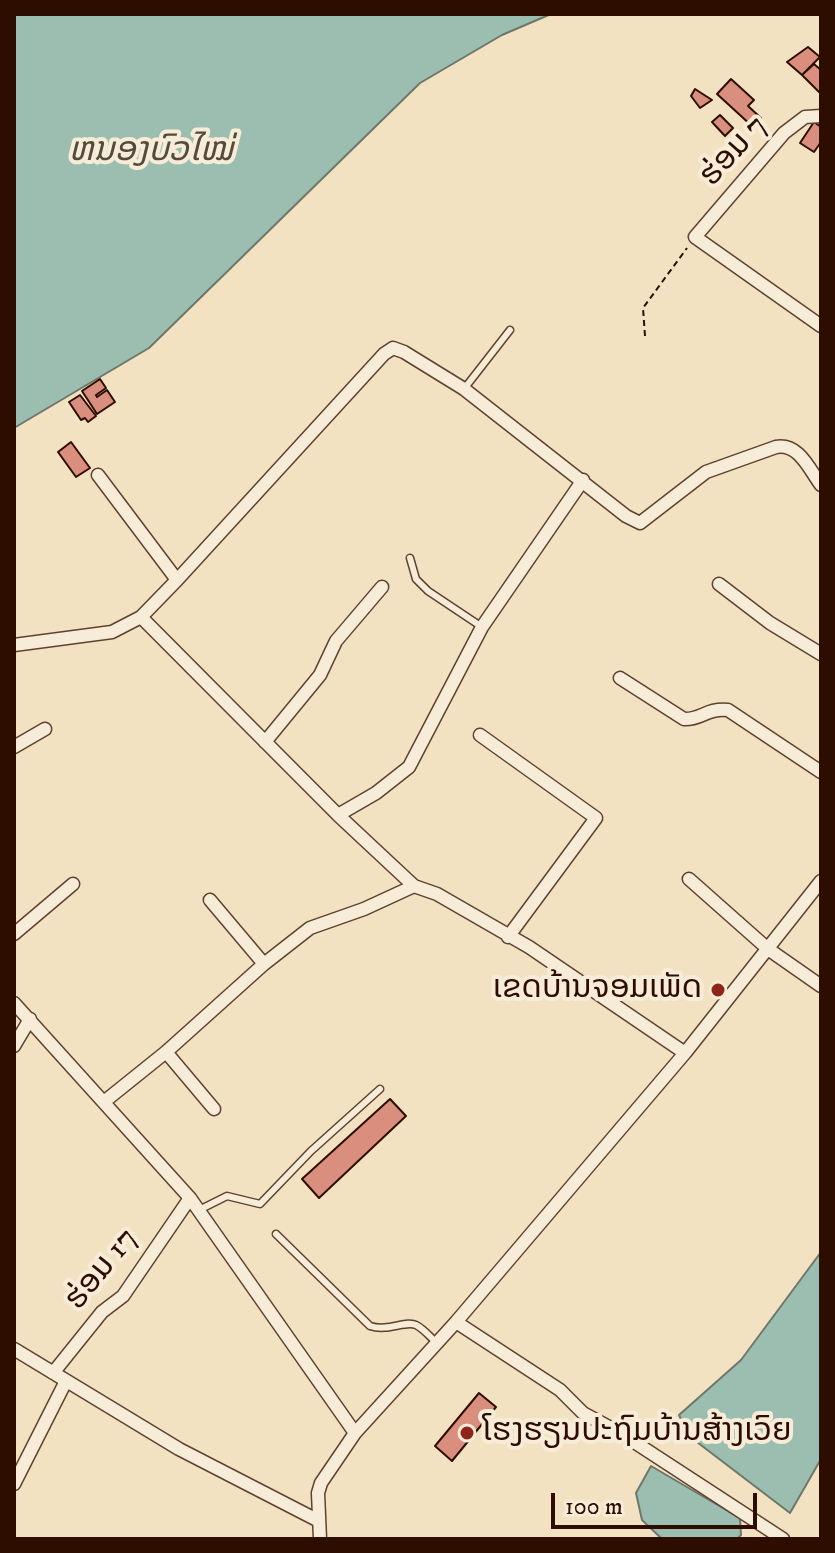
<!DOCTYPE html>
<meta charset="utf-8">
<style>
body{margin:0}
#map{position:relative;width:835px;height:1553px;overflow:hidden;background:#f2e2c2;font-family:"IM FELL DW Pica",serif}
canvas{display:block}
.frame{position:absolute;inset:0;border:16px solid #2d0d00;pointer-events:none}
.scale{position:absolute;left:551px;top:1493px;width:206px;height:36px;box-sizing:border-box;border:4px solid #2d0d00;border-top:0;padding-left:10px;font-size:24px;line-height:28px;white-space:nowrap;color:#2d0d00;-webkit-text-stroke:6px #f7ecd7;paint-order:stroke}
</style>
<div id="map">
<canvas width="835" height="1553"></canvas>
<div class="frame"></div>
<div class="scale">100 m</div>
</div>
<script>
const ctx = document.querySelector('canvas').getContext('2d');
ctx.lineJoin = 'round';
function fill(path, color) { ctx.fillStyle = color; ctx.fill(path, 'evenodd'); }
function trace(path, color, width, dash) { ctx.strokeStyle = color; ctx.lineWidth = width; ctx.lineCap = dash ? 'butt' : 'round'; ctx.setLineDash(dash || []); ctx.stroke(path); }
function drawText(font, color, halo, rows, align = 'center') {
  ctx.font = font + ' "IM FELL DW Pica","Noto Sans Lao",serif'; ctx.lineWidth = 8; ctx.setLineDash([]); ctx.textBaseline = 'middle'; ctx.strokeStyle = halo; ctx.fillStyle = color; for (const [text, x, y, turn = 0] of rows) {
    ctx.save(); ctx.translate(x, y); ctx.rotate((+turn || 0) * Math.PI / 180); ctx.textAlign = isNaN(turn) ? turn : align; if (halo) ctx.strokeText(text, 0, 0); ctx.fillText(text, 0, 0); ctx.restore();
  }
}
const water = new Path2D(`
 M14,14H551L502,35L420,83L149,348L14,428Z
 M821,1252V1459L790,1513L689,1436L679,1415L741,1360Z
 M651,1466L740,1518L741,1535L737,1539H662L642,1520L636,1493Z`);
const building = new Path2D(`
 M808,47L820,57L802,75L787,62Z
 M814,64L821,70V90L819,92L802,75Z
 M731,79L754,100L748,106L761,118L753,127L717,94Z
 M695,89L712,100L700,108L691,96Z
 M720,115L733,128L725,136L712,122Z
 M814,122L821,127V142L814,152L800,143Z
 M100,379L106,388L96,395L97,397L107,390L115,402L97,414L82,391Z
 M80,395L96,416L88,422L85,418L81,420L69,402Z
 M71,442L90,468L76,477L58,452Z
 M390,1099L406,1116L319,1198L302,1179Z
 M479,1393L496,1407L452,1461L435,1446Z`);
const path = new Path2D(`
 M645,336L643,308L687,248`);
const lane = new Path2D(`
 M464,389L510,330
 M410,558L416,579L428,591L482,627
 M199,1210L227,1196L260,1204L311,1151L380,1089
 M276,1234L370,1326C388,1332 406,1320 416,1325C424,1329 431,1338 437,1343`);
const street = new Path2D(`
 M821,116L805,117L784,133L695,237L821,326
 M177,580L384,354L393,348L404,352L464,389L626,516L640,523L706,472L776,447C799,443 809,469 821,485
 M719,584L770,623L821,654
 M141,617L338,815L414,886L437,894L529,947L685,1053
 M14,645L112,632L141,617L177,580L98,475
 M620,678L684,719C701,720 706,708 728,710L821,772
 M480,735L596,818L508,937
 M265,742L320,675L336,641L382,587
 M14,747L45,729
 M338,815L376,793L409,767L482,627L583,480
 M689,879L768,949L821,986
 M14,934L73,884
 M264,964L310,928L364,909L414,886
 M14,1003L190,1198L355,1433
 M14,1046L30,1019
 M166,1052L214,1109
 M105,1101L166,1052L264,964L210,900
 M456,1322L560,1390L583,1413L622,1434L783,1539
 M14,1349L179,1449L319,1521
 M53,1373L102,1312L123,1296L190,1198
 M14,1484L66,1381
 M320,1539L318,1493L321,1483L355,1433L456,1322L685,1053L821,881`);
const markers = [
 [718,990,8,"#8f2418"],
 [467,1433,8,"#8f2418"]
];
const streetNames = [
 ["ຮ່ອມ 7",735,152,-48],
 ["ຮ່ອມ 17",103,1270,-51]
];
const poiNames = [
 ["ເຂດບ້ານຈອມເພັດ",702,990],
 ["ໂຮງຮຽນປະຖົມບ້ານສ້າງເວົຍ",483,1433,"left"]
];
const waterNames = [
 ["ຫນອງບົວໄໝ່",151,153]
];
fill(water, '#9bbeb1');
trace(water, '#6f776a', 2);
fill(building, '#da8e7e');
trace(building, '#2d0d00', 2);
trace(lane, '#5e4230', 9);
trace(street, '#5e4230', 15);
trace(path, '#2d0d00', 2, [6, 4]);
trace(lane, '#f7ecd7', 6);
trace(street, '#f7ecd7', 12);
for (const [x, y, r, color] of markers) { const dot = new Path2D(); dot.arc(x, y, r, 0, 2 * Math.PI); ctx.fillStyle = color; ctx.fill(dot); trace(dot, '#f7ecd7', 3); }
drawText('32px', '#2d0d00', '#f7ecd7', streetNames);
drawText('32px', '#2d0d00', '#f7ecd7', poiNames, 'right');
drawText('italic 34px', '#544b3e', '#f7ecd7', waterNames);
</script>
